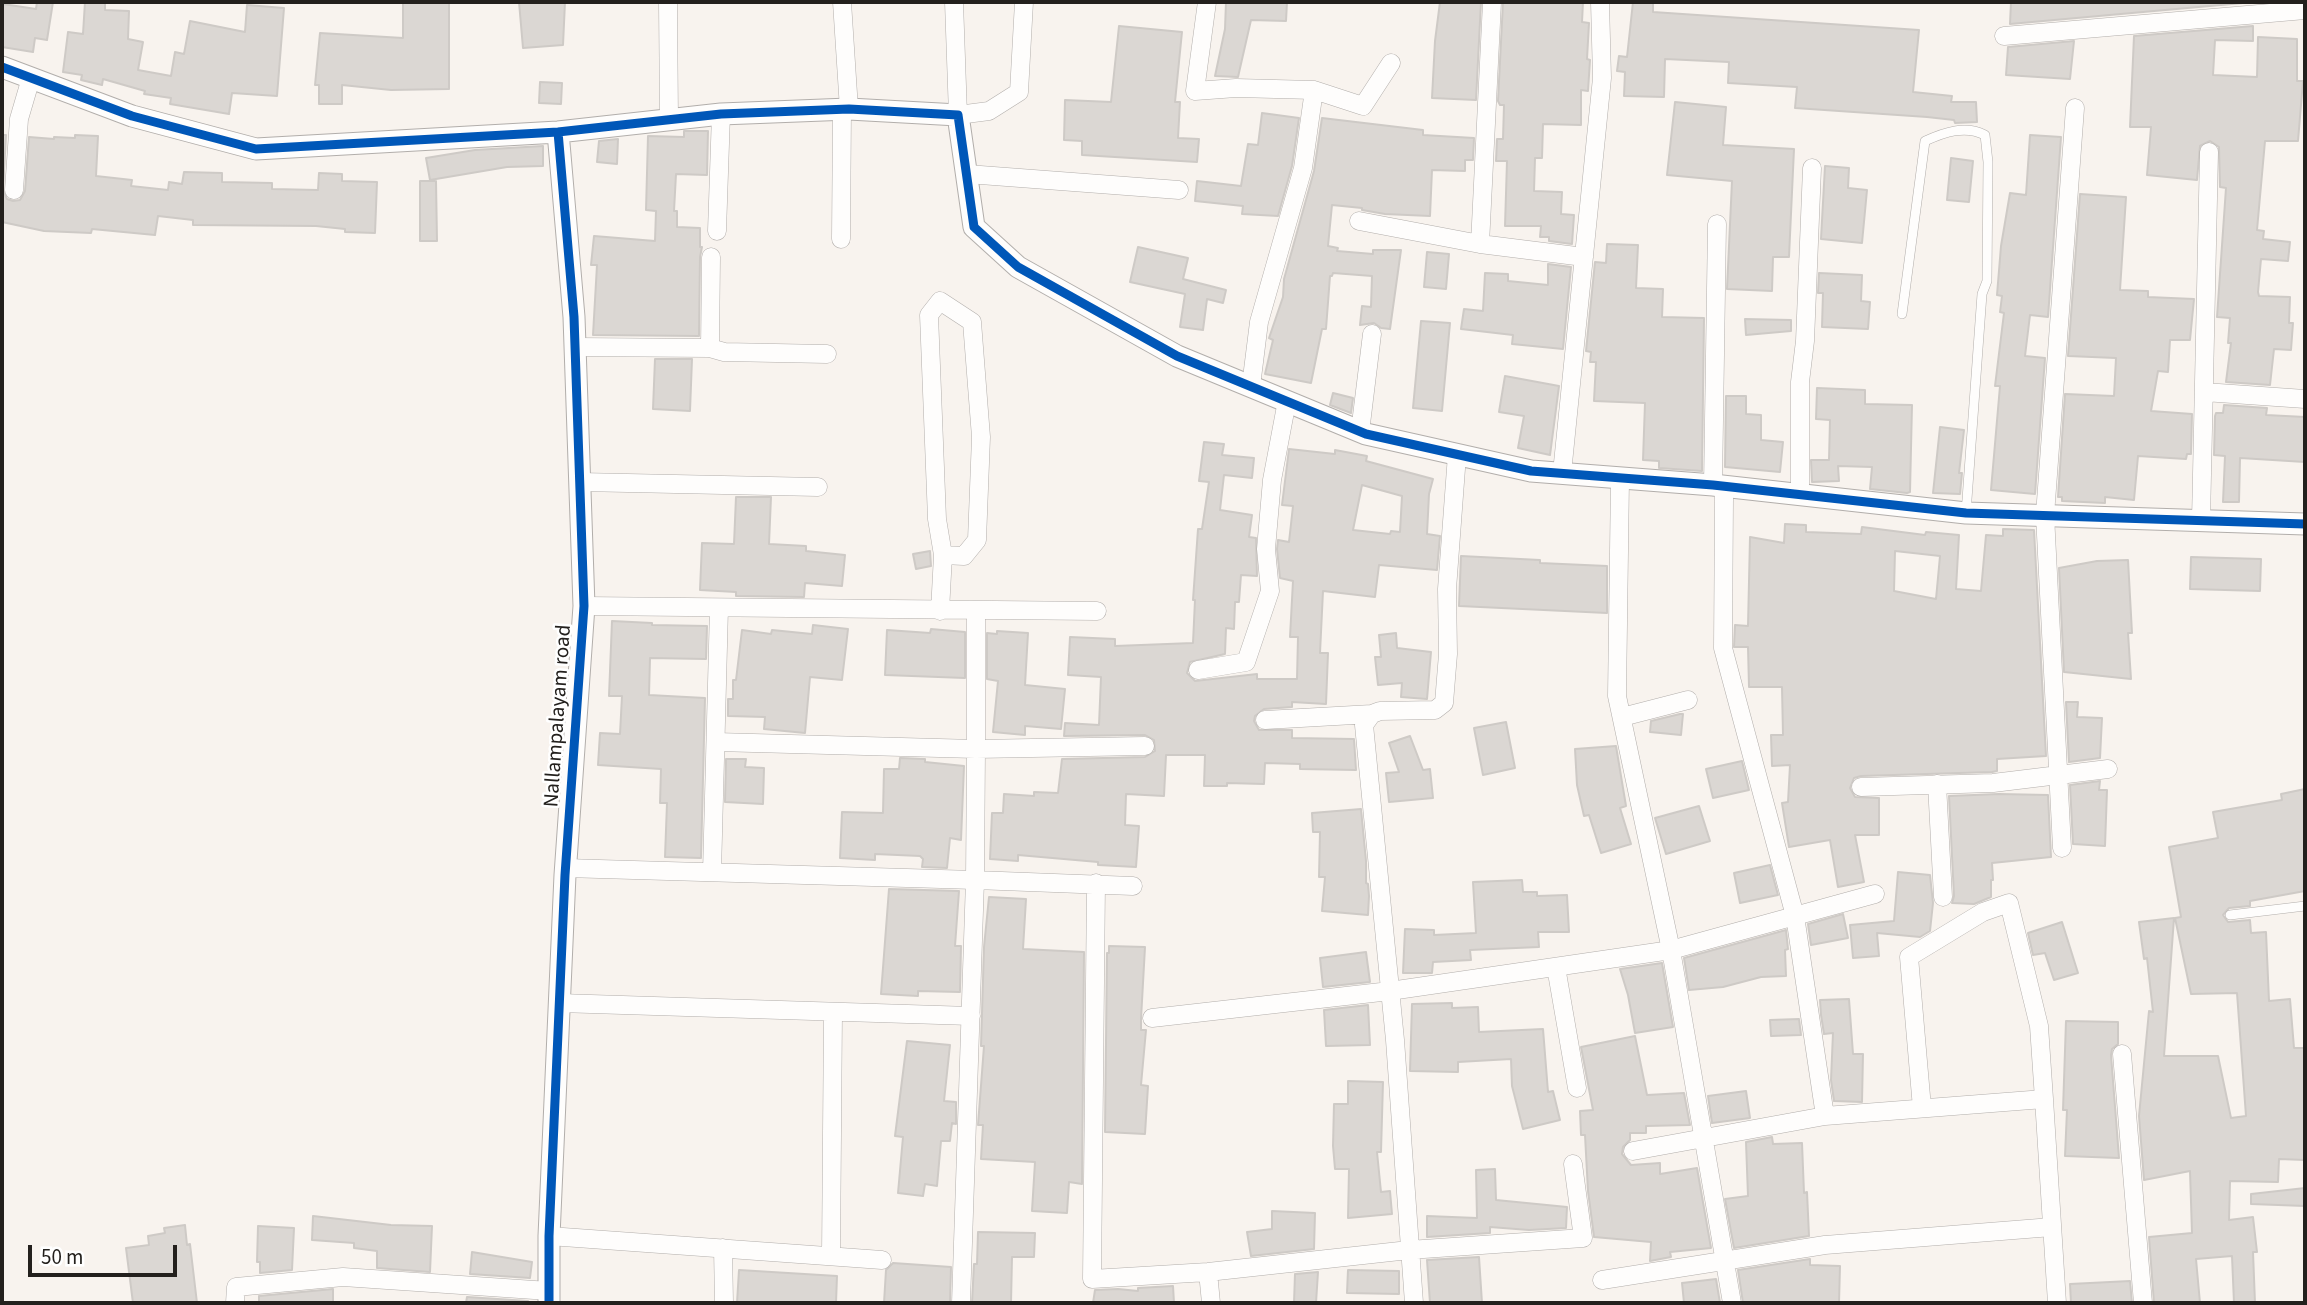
<!DOCTYPE html>
<style>
body{margin:0}
#map{position:relative;width:2307px;height:1305px;overflow:hidden;background:#f8f3ee;font-family:"Source Sans 3",sans-serif}
canvas{display:block}
.frame{position:absolute;inset:0;border:4px solid #23201d;pointer-events:none}
.scale{position:absolute;left:28px;top:1245px;width:149px;height:32px;box-sizing:border-box;border:4px solid #23201d;border-top:0;padding-left:9px;font-size:21px;line-height:24px;white-space:nowrap;color:#23201d;-webkit-text-stroke:5px #fff;paint-order:stroke}
</style>
<div id="map">
<canvas width="2307" height="1305"></canvas>
<div class="frame"></div>
<div class="scale">50 m</div>
</div>
<script>
const ctx = document.querySelector('canvas').getContext('2d');
ctx.lineJoin = 'round';
function fill(path, color) { ctx.fillStyle = color; ctx.fill(path, 'evenodd'); }
function trace(path, color, width, dash) { ctx.strokeStyle = color; ctx.lineWidth = width; ctx.lineCap = dash ? 'butt' : 'round'; ctx.setLineDash(dash || []); ctx.stroke(path); }
function drawText(font, color, halo, rows, align = 'center') {
  ctx.font = font + ' "Source Sans 3",sans-serif'; ctx.lineWidth = 5; ctx.setLineDash([]); ctx.textBaseline = 'middle'; ctx.strokeStyle = halo; ctx.fillStyle = color; for (const [text, x, y, turn = 0] of rows) {
    ctx.save(); ctx.translate(x, y); ctx.rotate((+turn || 0) * Math.PI / 180); ctx.textAlign = isNaN(turn) ? turn : align; if (halo) ctx.strokeText(text, 0, 0); ctx.fillText(text, 0, 0); ctx.restore();
  }
}
const building = new Path2D(`
 M37,2H53L47,40L35,38L33,52L2,47L3,4L36,9Z
 M85,2H105V10L129,11L128,39L143,42L138,70L171,76L175,52L184,54L190,21L245,32L247,5L284,8L277,96L232,93L229,114L170,104L171,98L144,94L145,91L103,79L102,85L81,80L82,75L63,72L68,32L83,34Z
 M403,2H449V89L391,90L342,85V104H319V85H315L320,33L403,38Z
 M519,2H565L563,45L523,48Z
 M1226,2H1287L1286,21L1251,20L1238,77L1215,76L1225,29Z
 M1440,2H1481L1476,100L1432,98L1435,41Z
 M1503,2H1583L1582,22L1589,23L1587,59L1590,60L1588,91L1581,90V125L1543,124L1542,158H1535L1534,191L1562,192L1561,214L1574,215L1572,244L1549,241V237H1540L1541,226H1505L1507,161H1496L1497,139H1503L1504,105H1500L1498,101Z
 M1633,2H1653V12L1919,30L1913,92L1952,96L1951,102H1976L1977,122L1955,123L1954,120L1927,117L1795,108L1797,87L1728,83L1729,62L1665,59L1664,97L1624,96L1625,72L1617,71L1619,56L1627,57Z
 M2011,2H2254L2010,24Z
 M1119,26L1182,32L1175,102H1180L1178,138L1199,139L1197,162L1082,155V141L1064,140L1065,100L1111,102Z
 M2253,26V41L2215,40L2213,75L2257,77L2258,37L2297,39V81H2303L2298,141H2265L2257,230L2264,231L2263,239L2290,242L2288,261L2261,259L2258,292L2259,296L2290,297L2289,323H2293L2291,350L2274,349L2270,385L2226,382L2231,343H2228L2230,318L2217,317L2226,188L2220,187L2219,147L2210,141L2200,146L2197,180L2147,175L2151,127H2130L2134,36Z
 M2074,41L2070,79L2006,75L2008,47Z
 M540,82L562,83L561,104L539,103Z
 M1675,102L1726,107L1723,145L1794,149L1789,257H1773L1772,291L1727,289L1732,181L1667,175Z
 M1262,113L1299,118L1292,166L1278,216L1242,214L1243,206L1195,201L1197,181L1241,186L1248,144L1258,145Z
 M1322,118L1423,130V135L1474,138L1473,160H1465V171L1432,170L1430,216L1385,214L1362,210V208L1332,205L1328,246L1338,248L1337,251L1373,254V250H1401L1390,329L1381,328L1374,323L1360,325L1362,306L1371,307L1372,276L1333,273L1332,276H1330L1326,329H1322L1311,383L1265,374L1273,340L1269,338L1283,297L1284,279L1314,171Z
 M684,131H708L707,175L676,174L674,211H677V227L700,228V247H702L700,257L699,336L593,335L597,265H591L594,236L655,241L656,211L646,210L648,136L684,137Z
 M2,135H6L3,190L7,199L13,201L20,200L25,191L29,137L54,139V137L75,138V135L98,136L96,176L132,180L131,186L168,190L169,182L182,184L184,172L222,173V182L272,183V189L318,190L319,173L342,174V181L377,182L375,233L345,232V229L316,226L193,225V220L158,216L155,235L92,229L91,233L44,231L2,222Z
 M2030,135L2061,137L2048,317L2030,315L2025,356L2045,358L2035,494L1991,490L2000,386H1995L2004,313L2000,312L2002,296L1997,295L2001,246L2010,193L2026,195Z
 M618,139L617,164L597,162L599,141Z
 M543,146V166L507,167L430,180L426,158L475,150Z
 M1951,158L1973,161L1969,202L1947,200Z
 M1825,166L1849,168L1848,188L1867,190L1862,243L1821,239Z
 M420,181H436L437,241H420Z
 M2080,194L2126,197L2120,290L2148,291V297L2194,299L2190,340H2170L2168,372L2158,371L2151,411L2192,414L2191,454H2187L2186,459L2138,456L2134,500L2105,497V503L2062,501V497H2058L2065,394L2114,396L2116,358L2068,356Z
 M1607,244L1638,245L1636,288L1663,289L1662,317L1704,318L1702,471L1659,468V461L1643,460L1645,403L1594,401L1596,362H1590L1591,352L1586,351L1595,262L1606,263Z
 M1138,247L1188,258L1183,279L1226,290L1223,303L1207,299L1203,330L1180,327L1185,294L1130,282Z
 M1427,252L1449,254L1446,289L1424,287Z
 M1548,264L1571,267L1563,349L1512,344L1513,335L1461,329L1464,309L1483,311L1485,273L1508,274V281L1548,285Z
 M1819,273L1862,275L1861,301L1870,302L1868,329L1822,327L1823,293H1818Z
 M1745,319L1791,320V331L1746,335Z
 M1421,321L1450,323L1442,411L1413,408Z
 M655,359H692L690,411L653,409Z
 M1505,376L1559,386L1550,455L1518,448L1524,416L1499,412Z
 M1817,388L1865,390V404L1912,405L1910,492L1907,493L1870,489L1872,467L1838,466L1839,481L1812,482L1811,460H1829L1830,420L1816,419Z
 M1333,393L1353,398L1351,413L1330,405Z
 M1726,396H1746V414L1761,415V440L1783,442L1780,472L1725,467Z
 M2224,405L2267,408L2266,415L2305,417V462L2240,458L2239,502H2223L2225,456L2214,455L2215,416L2216,413H2223Z
 M1940,427L1964,430L1959,473H1962L1960,494L1933,493Z
 M1204,442L1224,444L1222,455L1254,458L1252,478L1224,475L1220,510L1252,515L1249,537L1256,538L1257,576L1241,575L1239,602H1235L1234,629L1226,628L1225,654L1190,662L1187,673L1195,681L1257,674V679H1297L1298,637H1290L1293,581L1280,578L1277,549L1278,540L1289,542L1293,506L1282,505L1289,449L1335,454V450L1367,456L1366,461L1433,479L1429,494L1427,534L1440,536L1437,570L1379,565L1375,597L1323,591L1320,653H1328L1326,704L1292,702V707L1264,709L1255,716L1254,721L1259,730H1292V738L1354,739L1356,770L1300,769V764L1265,763L1264,784L1227,783V786H1204L1205,755H1166L1164,796L1126,794L1125,825L1139,826L1136,867L1098,865V862L1018,855V861L990,859L992,813H1003L1004,794L1034,796V792L1058,793L1062,759L1145,757L1155,751L1154,740L1145,735L1064,736L1065,723L1099,725L1101,677L1068,675L1070,637L1115,639V646L1193,643L1195,600H1193L1198,529H1202L1209,482L1199,481ZM1362,485L1402,496L1400,532L1391,531L1390,534L1353,530Z
 M736,497H771L769,544L806,546V551L845,555L842,586L805,583L804,597L736,596V592L700,590L702,543L734,544Z
 M1785,524L1806,525V532L1861,534L1862,527L1925,535L1926,532L1959,535L1956,589L1981,591L1986,535L2003,536V529L2034,530L2046,756L1997,759V771L1992,772L1861,776L1854,778L1850,788L1855,797L1879,798V835H1855L1864,882L1838,887L1830,840L1789,847L1782,803L1788,802L1790,765L1772,766L1771,735H1783L1782,687H1749L1748,647H1734L1735,625L1748,626L1750,537L1784,543ZM1895,551L1940,556L1936,599L1894,591Z
 M930,551L931,566L916,569L913,554Z
 M1461,556L1540,560V563L1607,566V613L1459,606Z
 M2191,557L2261,559L2260,591L2190,589Z
 M2128,560L2132,633H2128L2131,679L2064,672L2059,568L2097,561Z
 M612,621L652,623V625L707,626L706,659L650,658L649,695L705,698L701,858L665,857L667,803H660L661,769L598,765L600,733L620,734L622,696H609Z
 M813,625L848,629L842,680L810,677L805,733L764,729L765,717L728,716V699H733V680H736L742,630L771,634L772,630L812,634Z
 M931,629L965,632V678L885,675L887,630L930,633Z
 M997,631L1028,633L1025,685L1065,689L1061,729L1025,726V735L993,732L998,681L987,679V633L997,634Z
 M1396,633L1397,648L1431,652L1427,699L1401,697L1402,683L1378,685L1375,657H1381L1379,635Z
 M2066,702H2078L2077,717L2102,718L2100,758L2069,762Z
 M1680,714H1683L1681,735L1650,732L1651,721Z
 M1506,722L1515,768L1483,775L1474,728Z
 M1410,736L1423,770L1430,769L1433,798L1389,802L1386,773L1399,772L1389,743Z
 M1616,746L1626,806L1620,808L1631,844L1601,853L1589,815L1584,816L1577,785L1575,749Z
 M900,758L925,759V762L964,766L961,840L950,838L947,868L922,867L923,859L920,856L875,854V860L840,858L842,812L883,813L884,769H899Z
 M726,759H746L745,767L764,768L763,804L725,802Z
 M1742,761L1749,790L1713,798L1706,769Z
 M2100,781L2099,790H2107L2105,846L2073,844L2070,785Z
 M2305,789V891L2250,901V906L2229,908L2223,915L2228,922L2250,920L2251,933L2266,932L2269,1001L2290,999L2294,1048H2305V1160L2279,1159L2278,1182L2230,1181L2229,1220L2253,1217L2257,1252H2253L2255,1303H2234L2232,1256L2196,1259L2200,1303H2154L2149,1237L2192,1233L2190,1171L2144,1180L2139,1116L2149,1011L2153,1012L2147,958L2144,959L2139,922L2174,918L2164,1056H2218L2231,1118L2246,1116L2237,993L2191,994L2175,918L2181,917L2169,847L2218,838L2213,812L2282,800L2281,794Z
 M1999,794L2048,795L2051,857L1992,863L1993,880H1991V897L1974,904L1952,903L1954,896L1949,796Z
 M1699,806L1710,841L1666,854L1655,818Z
 M1361,809L1366,861V883L1368,884L1369,896L1368,915L1322,911L1325,877H1319L1320,832H1313L1312,813Z
 M1770,865L1778,895L1740,903L1734,873Z
 M1898,872L1930,875L1933,903L1930,931L1920,937L1877,933L1879,956L1853,958L1850,925L1894,921Z
 M1522,880L1523,892H1537V896L1567,895L1569,932H1538L1539,947L1470,950L1471,960L1433,962L1432,973H1403L1405,929L1434,930V935L1476,933L1473,882Z
 M889,889L959,891L955,946H961L960,992L918,991V996L881,994Z
 M989,897L1026,899L1023,949L1084,952L1082,1184L1069,1182L1067,1213L1032,1211L1035,1162L981,1159L983,1125H978L984,1046H981L984,947Z
 M1843,914L1848,938L1811,945L1808,924Z
 M2062,922L2078,973L2054,980L2045,953L2033,955L2028,933Z
 M1786,930L1788,949L1785,950L1786,976L1761,977L1723,987L1689,990L1684,958Z
 M1109,946L1145,947L1141,1019V1030H1146L1141,1085L1148,1086L1145,1134L1105,1132L1107,953H1109Z
 M1366,952L1370,982L1323,987L1320,958Z
 M1662,963L1673,1027L1635,1033L1628,995L1620,969Z
 M1849,999L1853,1054H1863L1862,1102L1834,1101L1831,1080L1833,1033L1824,1034L1821,1015L1820,1000Z
 M1452,1003V1008L1478,1007L1479,1032L1543,1029L1548,1092L1553,1091L1560,1120L1523,1129L1512,1086L1511,1059L1458,1062V1072L1410,1071L1412,1004Z
 M1368,1005L1370,1045L1326,1046L1324,1010Z
 M1799,1019L1801,1035L1771,1036L1770,1020Z
 M2066,1021L2118,1022V1044L2112,1049L2111,1055L2119,1158L2065,1156L2067,1110H2063Z
 M1635,1036L1647,1095L1684,1093L1690,1125L1646,1126V1133H1630V1140L1623,1147L1622,1154L1631,1165L1660,1163V1174L1697,1168L1711,1248L1670,1252L1671,1257L1650,1261L1651,1242L1594,1237L1588,1191L1585,1135H1581L1580,1111L1593,1110L1581,1047Z
 M907,1041L950,1045L944,1101L956,1102V1124L952,1123L950,1141H941L937,1186L925,1184L923,1196L898,1193L903,1137L895,1136Z
 M1348,1081L1383,1082L1381,1152H1377L1381,1192L1390,1191L1392,1214L1348,1218L1349,1169H1335L1333,1146L1334,1104H1348Z
 M1746,1091L1750,1118L1712,1123L1708,1096Z
 M1772,1137L1773,1144L1802,1143L1804,1193L1807,1192L1809,1236L1734,1248L1725,1199L1748,1196L1746,1142Z
 M1495,1169L1496,1200L1567,1207L1566,1228L1529,1230L1490,1227V1233L1427,1237V1216L1477,1218L1476,1170Z
 M2305,1188V1206L2251,1204V1194Z
 M1272,1211L1315,1213L1314,1249L1251,1256L1247,1232L1272,1229Z
 M313,1216L391,1225L432,1226L430,1272L377,1268V1251L354,1248V1243L312,1240Z
 M185,1225L187,1245L190,1244L197,1303H133L126,1248L149,1245L148,1236L165,1233L164,1228Z
 M258,1226L294,1228L292,1270L260,1273V1262H257Z
 M978,1232L1035,1233L1034,1257H1012L1011,1303H972L974,1264H977Z
 M472,1252L532,1262L530,1278L470,1274Z
 M1479,1257L1482,1303H1430L1427,1260Z
 M1810,1259V1265L1840,1266L1839,1303H1743L1738,1270Z
 M893,1263L951,1267L950,1303H884L886,1270Z
 M739,1270L837,1276L836,1303H737Z
 M1348,1270L1399,1271V1294L1347,1293Z
 M1318,1272L1316,1303H1294L1295,1274Z
 M1716,1279L1720,1303H1684L1682,1283Z
 M2130,1281L2132,1303H2071L2070,1284Z
 M1173,1286L1174,1303H1093L1095,1290L1118,1289L1138,1291V1288Z
 M333,1289V1303H259V1296Z
 M467,1297L528,1301V1303H466Z`);
const service = new Path2D(`
 M1902,314L1925,141C1945,132 1965,125 1985,135L1988,162L1987,281L1982,294L1966,513
 M2230,915L2305,906`);
const minor = new Path2D(`
 M668,2L669,120
 M842,2L849,109
 M954,2L958,115L989,111L1019,92L1024,2
 M1207,2L1195,91L1236,88L1314,90L1363,106L1391,63
 M2004,36L2305,10
 M967,174L1179,190
 M14,190L19,119L31,78
 M1359,221L1480,244L1492,2
 M1717,224L1713,485L1723,488L1724,498L1723,648L1795,916L1825,1116
 M717,231L721,114
 M841,239L842,109
 M1480,244L1584,257
 M575,347L710,348L724,352L827,354
 M710,348L711,257
 M1251,386L1259,322L1303,168L1314,90
 M2204,392L2305,399
 M1360,432L1372,334
 M1562,473L1602,78L1600,2
 M1620,479L1617,696L1671,950L1875,894
 M580,482L818,487
 M1800,494V382L1805,341L1812,168
 M2201,520L2209,152
 M584,606L1097,611
 M940,611L943,555L937,519L929,315L940,301L972,322L981,437L977,540L964,556L943,555
 M976,611V749L1145,746
 M1198,670L1246,662L1270,591L1266,549L1272,480L1287,401
 M1622,717L1688,700
 M1265,720L1372,714
 M716,742L976,749L975,880L1133,886
 M1937,784L1943,897
 M1861,787L1993,783L2108,769
 M2062,848L2045,515L2075,108
 M565,868L975,880L961,1303
 M712,872L719,608
 M1096,883L1092,1279L1208,1272L1409,1250L1583,1238L1573,1164
 M1556,967L1577,1088
 M559,1003L971,1016
 M1152,1018L1390,991L1671,950L1732,1303
 M2122,1054L2143,1303
 M1922,1108L1909,957L1983,912L2009,903L2039,1026L2044,1099
 M1633,1151L1825,1116L2044,1099L2057,1303
 M549,1236L882,1260
 M723,1248L724,1303
 M831,1256L833,1012
 M1208,1272L1211,1303
 M1602,1280L1825,1245L2052,1227
 M235,1303L236,1287L343,1277L549,1291
 M1414,1303L1395,1040L1364,725L1372,714L1380,711L1435,710L1444,703L1448,654L1447,589L1457,455`);
const tertiary = new Path2D(`
 M2,67L132,116L256,149L558,132L721,114L849,109L958,115L974,227L1018,267L1177,356L1366,434L1531,471L1713,485L1966,513L2305,524
 M549,1303V1236L565,875L584,606L574,317L558,132`);
const cycleway = new Path2D(`
 M2,67L132,116L256,149L558,132L721,114L849,109L958,115L974,227L1018,267L1177,356L1366,434L1531,471L1713,485L1966,513L2305,524
 M549,1303V1236L565,875L584,606L574,317L558,132`);
const streetNames = [
 ["Nallampalayam road",559,716,-86]
];
fill(building, '#dbd7d3');
trace(building, '#cecac6', 2);
trace(service, '#b2aeab', 10);
trace(minor, '#b2aeab', 19);
trace(tertiary, '#b2aeab', 23);
trace(service, '#fefdfc', 9);
trace(minor, '#fefdfc', 18);
trace(tertiary, '#fefdfc', 21);
trace(cycleway, '#0057b8', 9);
drawText('21px', '#23201d', '#fff', streetNames);
</script>
